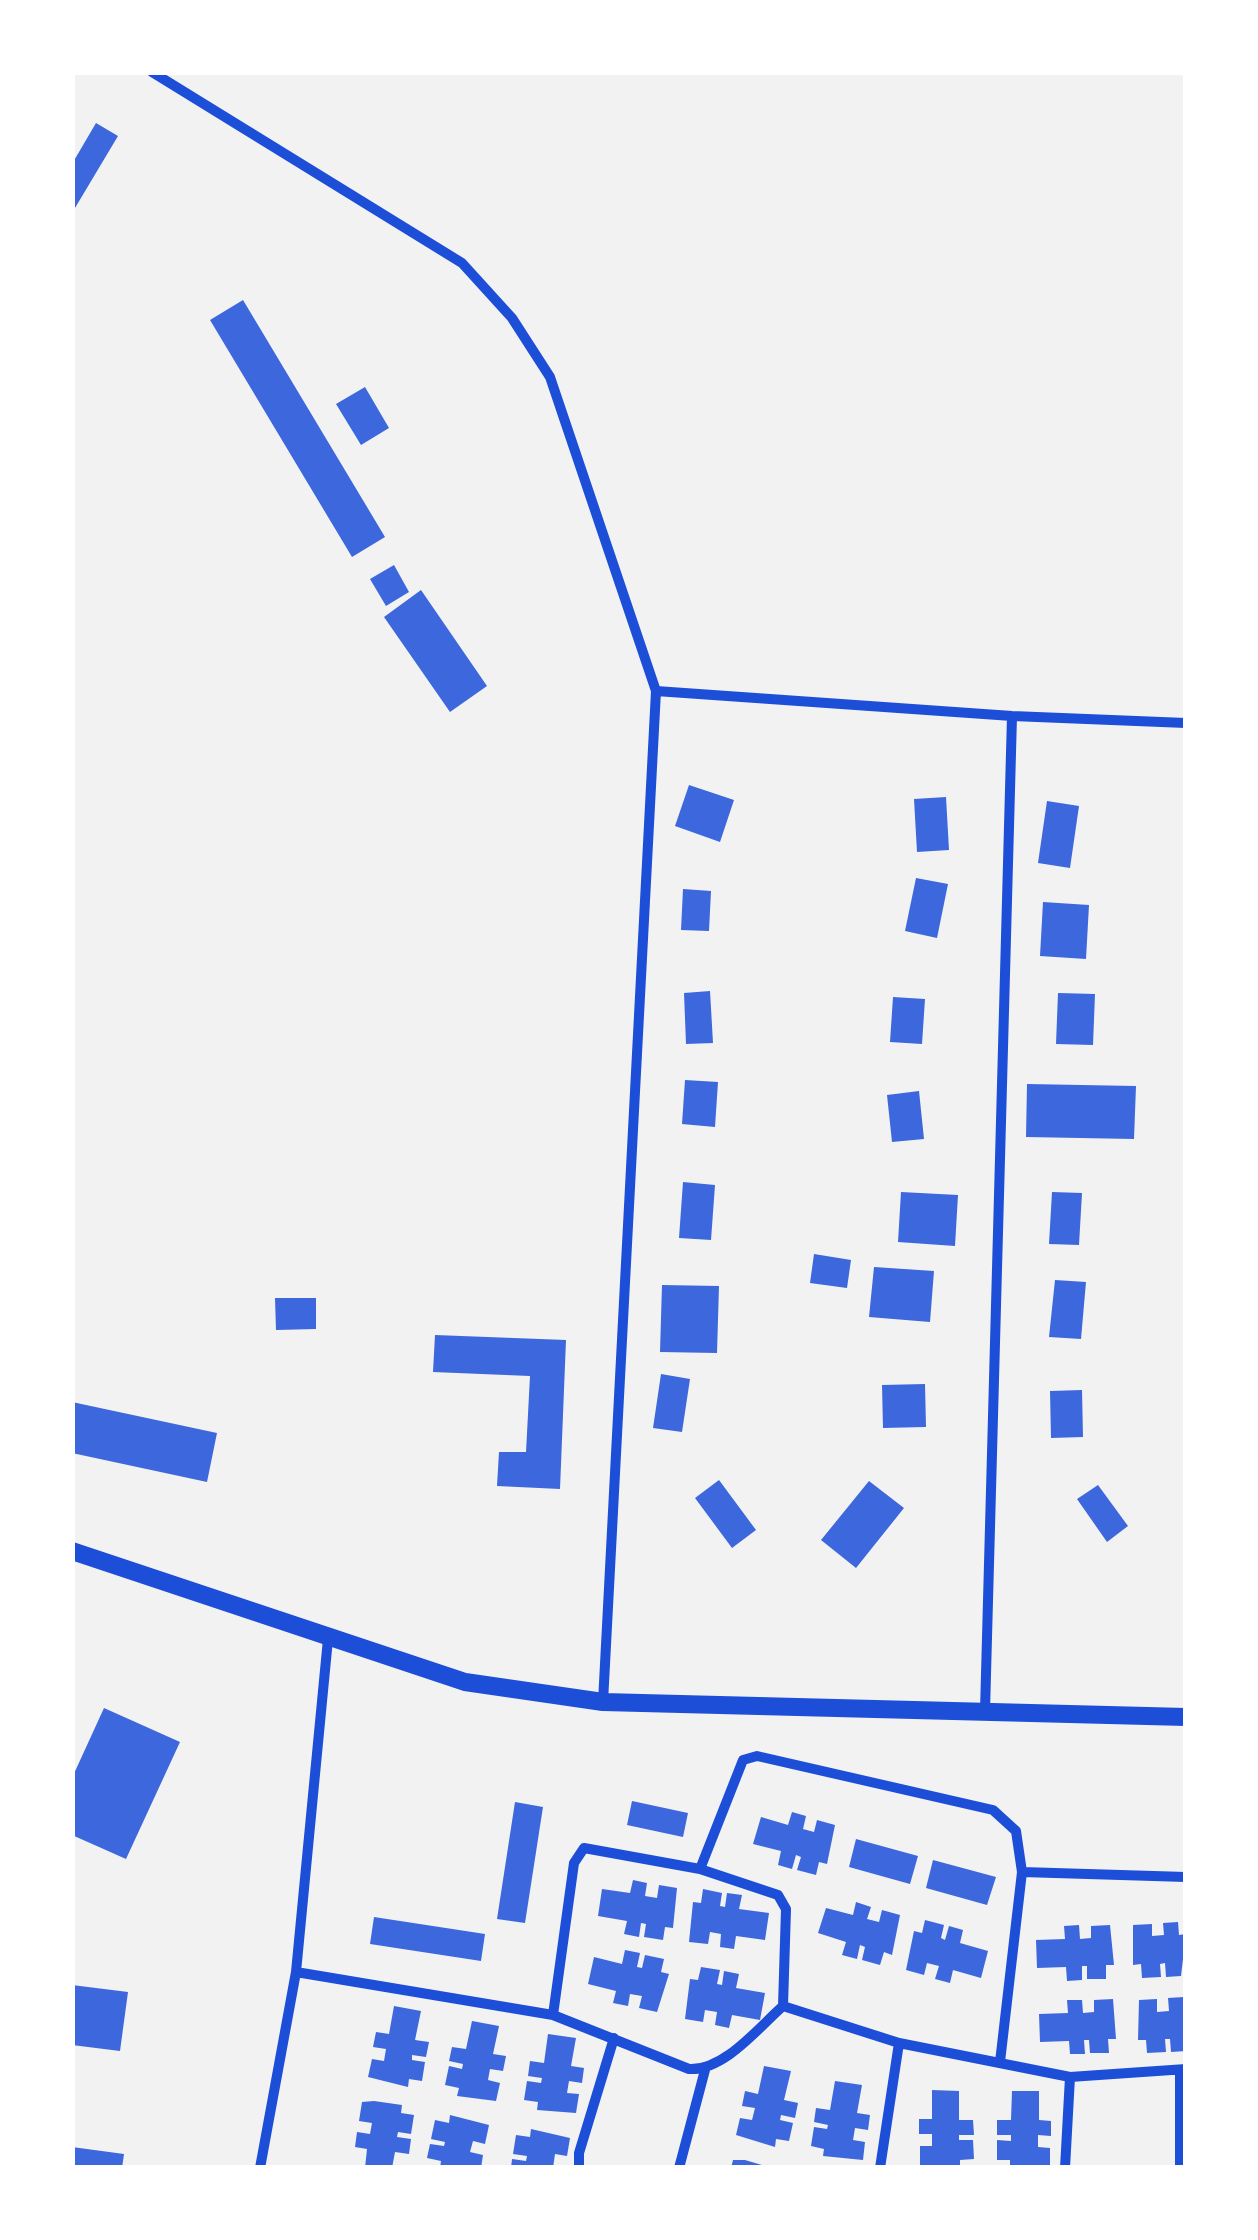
<!DOCTYPE html>
<style>
body{margin:0}
#map{position:relative;width:1258px;height:2240px;overflow:hidden;background:#f2f2f2;font-family:Roboto,sans-serif}
canvas{display:block}
.frame{position:absolute;inset:0;border:75px solid #fff;pointer-events:none}
</style>
<div id="map">
<canvas width="1258" height="2240"></canvas>
<div class="frame"></div>
</div>
<script>
const ctx = document.querySelector('canvas').getContext('2d');
ctx.lineJoin = 'round';
function fill(path, color) { ctx.fillStyle = color; ctx.fill(path, 'evenodd'); }
function trace(path, color, width, dash) { ctx.strokeStyle = color; ctx.lineWidth = width; ctx.lineCap = dash ? 'butt' : 'round'; ctx.setLineDash(dash || []); ctx.stroke(path); }
const building = new Path2D(`
 M96,123L118,136L72,213V164Z
 M243,300L385,537L352,557L210,320Z
 M365,387L389,428L361,445L336,404Z
 M394,565L409,592L386,606L370,579Z
 M421,590L487,686L450,712L384,617Z
 M689,785L734,800L720,842L675,826Z
 M946,797L949,850L917,852L914,799Z
 M1047,801L1079,806L1070,868L1038,863Z
 M916,878L948,884L937,938L905,931Z
 M683,889L711,891L709,931L681,930Z
 M1043,902L1089,905L1086,959L1040,956Z
 M710,991L713,1043L686,1044L684,993Z
 M1058,993L1095,994L1093,1045L1056,1044Z
 M893,997L925,999L922,1044L890,1042Z
 M685,1080L718,1082L715,1127L682,1124Z
 M1027,1084L1136,1086L1134,1139L1026,1137Z
 M919,1091L924,1139L892,1142L887,1095Z
 M683,1182L715,1185L711,1240L679,1238Z
 M901,1192L958,1195L955,1246L898,1242Z
 M1052,1192L1082,1193L1079,1245L1049,1244Z
 M814,1254L851,1260L847,1288L810,1283Z
 M874,1267L934,1271L930,1322L869,1317Z
 M1055,1280L1086,1282L1081,1339L1049,1337Z
 M662,1285L719,1286L717,1353L660,1352Z
 M275,1298H316V1329L276,1330Z
 M435,1335L566,1340L560,1489L497,1486L499,1452H526L530,1376L433,1372Z
 M661,1374L690,1379L682,1432L653,1428Z
 M925,1384L926,1427L883,1428L882,1385Z
 M1082,1390L1083,1437L1051,1438L1050,1391Z
 M72,1402L217,1433L207,1482L72,1453Z
 M719,1480L756,1530L732,1548L695,1498Z
 M869,1481L904,1508L856,1568L821,1540Z
 M1098,1485L1128,1526L1107,1542L1077,1499Z
 M104,1708L180,1742L126,1859L72,1835V1778Z
 M632,1801L688,1813L683,1837L627,1825Z
 M515,1802L543,1807L525,1923L497,1919Z
 M792,1812L806,1816L803,1829L814,1832L817,1820L835,1825L827,1864L819,1862L816,1875L797,1870L801,1857L796,1855L792,1869L778,1865L781,1851L753,1844L761,1817L788,1825Z
 M856,1839L918,1856L910,1884L849,1867Z
 M933,1860L996,1877L987,1905L926,1888Z
 M633,1880L647,1883L645,1896L657,1898L659,1885L677,1888L673,1928L665,1927L663,1940L644,1937L646,1924L641,1923L639,1937L624,1934L627,1921L598,1916L602,1889L630,1893Z
 M703,1889L722,1893L720,1906L725,1907L727,1893L742,1895L739,1909L769,1913L765,1940L736,1936L734,1949L720,1947L721,1934L710,1932L708,1944L689,1942L693,1902L701,1903Z
 M856,1902L871,1907L867,1919L879,1922L882,1910L900,1915L892,1955L884,1952L880,1965L862,1960L865,1947L860,1945L857,1959L842,1955L846,1942L818,1933L826,1908L853,1915Z
 M374,1917L485,1934L481,1961L370,1944Z
 M925,1920L944,1925L941,1938L945,1940L949,1926L963,1930L960,1943L988,1951L981,1978L953,1970L950,1983L935,1979L939,1966L927,1963L924,1975L906,1970L914,1931L922,1933Z
 M1178,1922L1179,1935L1186,1934L1181,1976L1166,1977L1165,1963L1160,1964L1161,1977L1142,1978L1141,1964L1133,1965V1925L1152,1924V1936L1164,1935L1163,1923Z
 M1079,1925L1080,1939L1091,1938V1926L1110,1925L1114,1965H1106V1979H1087V1966H1082V1980L1067,1981L1066,1967L1037,1968L1036,1940L1065,1939L1064,1926Z
 M625,1950L640,1953L637,1967L642,1968L645,1955L664,1959L661,1972L669,1974L657,2012L639,2008L642,1996L630,1994L628,2006L613,2003L616,1991L588,1984L594,1957L622,1964Z
 M701,1967L720,1970L717,1984L722,1985L724,1971L739,1974L736,1988L765,1993L760,2020L732,2015L729,2028L715,2025L717,2012L705,2010L703,2022L685,2019L690,1979L698,1980Z
 M72,1985L128,1992L120,2051L72,2045Z
 M1184,1997L1186,2051L1171,2052L1170,2039H1165L1166,2052L1147,2053L1146,2040H1138L1139,2000L1157,1999V2012L1169,2011L1168,1998Z
 M1113,1999L1116,2039H1108L1109,2053H1090L1089,2040H1084L1085,2054H1070L1069,2041L1040,2042L1039,2014L1068,2013L1067,2000H1082L1083,2013L1094,2012V2000Z
 M394,2006L421,2011L415,2040L429,2042L426,2057L412,2055V2060L425,2062L422,2081L409,2079L408,2087L368,2077L372,2059L384,2061L386,2049L373,2047L376,2032L389,2034Z
 M472,2021L499,2026L493,2054L506,2056L503,2071L490,2069L488,2080L500,2083L496,2101L457,2096L459,2088L445,2085L449,2066L462,2069L463,2064L449,2061L452,2047L466,2049Z
 M548,2034L576,2038L571,2066L584,2068L582,2083L569,2081L567,2093L579,2094L576,2113L537,2110L538,2102L524,2100L527,2081L541,2083L542,2078L528,2076L530,2061L544,2063Z
 M764,2066L791,2071L784,2100L798,2103L795,2118L781,2115L780,2120L793,2123L789,2141L776,2139L775,2147L736,2135L740,2118L752,2120L755,2108L742,2106L745,2091L758,2094Z
 M835,2081L862,2085L857,2113L870,2115L868,2130L855,2128L853,2140L865,2142L863,2160L823,2156L824,2149L811,2146L814,2127L827,2129L828,2125L814,2122L816,2108L830,2110Z
 M932,2090L959,2091V2120H973L974,2135H959V2140H973L974,2159L960,2160V2168L920,2165V2146H932V2134H919V2119H932Z
 M1012,2091H1039V2120L1051,2121V2136L1038,2135V2147L1050,2148V2166L1010,2168V2160H997V2140L1011,2141V2135H997V2120H1011Z
 M374,2101L402,2105L401,2113L414,2115L411,2134L398,2132L397,2137L411,2139L409,2154L395,2152L392,2168H365L367,2149L355,2147L357,2132L370,2134L372,2123L359,2121L362,2102Z
 M450,2115L489,2125L485,2144L473,2141L470,2152L483,2155L481,2168H440L441,2161L427,2158L430,2144L444,2146L445,2142L431,2139L435,2120L449,2123Z
 M531,2129L570,2138L567,2156L555,2154L553,2168H511L512,2159L526,2161L527,2156L513,2154L516,2135L530,2137Z
 M72,2147L124,2154L122,2168H72Z
 M733,2160H745L772,2168H731Z`);
const minor = new Path2D(`
 M152,72L462,263L512,318L550,377L656,691L603,1702
 M656,691L1012,716L1186,723
 M985,1711L1012,716
 M700,1869L743,1760L757,1756L993,1810L1016,1831L1022,1872L1000,2062
 M1022,1872L1186,1877
 M296,1972L553,2015L689,2069C724,2071 758,2028 783,2006L899,2043L1070,2077L1186,2069
 M553,2015L574,1863L584,1848L700,1869L778,1895L786,1909L783,2006
 M1180,2072V2168
 M260,2168L296,1972L328,1639
 M579,2168V2153L614,2038
 M679,2168L705,2070
 M880,2168L899,2043
 M1065,2168L1070,2077`);
const tertiary = new Path2D(`
 M72,1551L465,1682L603,1702L1186,1717`);
fill(building, '#3d67dc');
trace(minor, '#1d4ed8', 10);
trace(tertiary, '#1d4ed8', 18);
</script>
